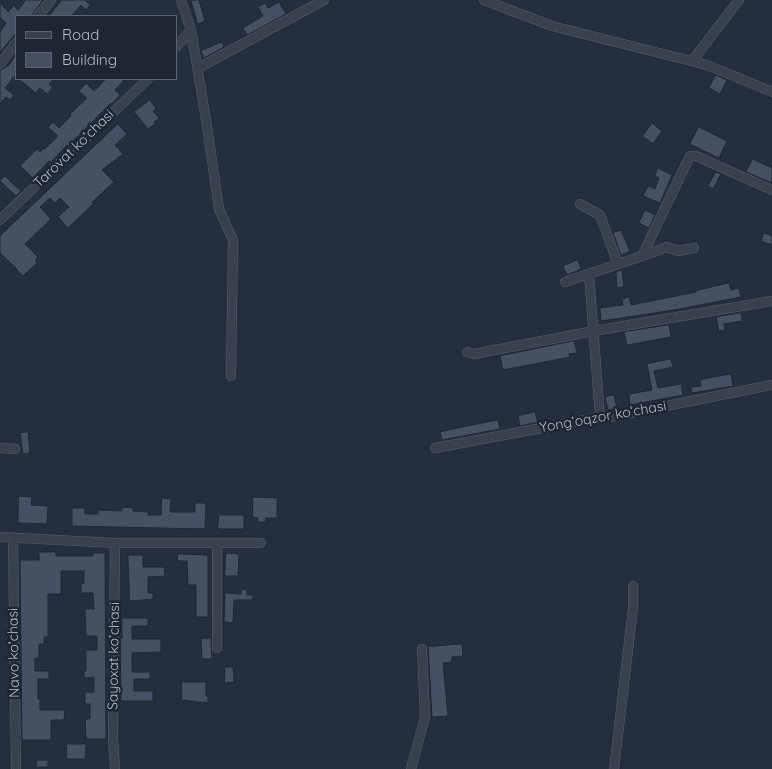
<!DOCTYPE html>
<meta charset="utf-8">
<style>
body{margin:0}
#map{position:relative;width:772px;height:769px;overflow:hidden;background:#242f3e;font-family:Quicksand,sans-serif}
canvas{display:block}
.legend{position:absolute;left:15px;top:15px;width:162px;height:65px;box-sizing:border-box;background:#1d2633;border:1px solid #59626f;margin:0;padding:6px 9px;list-style:none;font-size:15px;color:#b4bcc9}
.legend li{display:flex;align-items:center;gap:10px;height:25px}
.legend b{width:25px;border:1px solid #59626f}
</style>
<div id="map">
<canvas width="772" height="769"></canvas>
<ul class="legend">
<li><b style="height:6px;background:#38414e"></b>Road</li>
<li><b style="height:14px;background:#455162"></b>Building</li>
</ul>
</div>
<script>
const ctx = document.querySelector('canvas').getContext('2d');
ctx.lineJoin = 'round';
function fill(path, color) { ctx.fillStyle = color; ctx.fill(path, 'evenodd'); }
function trace(path, color, width, dash) { ctx.strokeStyle = color; ctx.lineWidth = width; ctx.lineCap = dash ? 'butt' : 'round'; ctx.setLineDash(dash || []); ctx.stroke(path); }
function drawText(font, color, halo, rows, align = 'center') {
  ctx.font = font + ' Quicksand,sans-serif'; ctx.lineWidth = 5; ctx.setLineDash([]); ctx.textBaseline = 'middle'; ctx.strokeStyle = halo; ctx.fillStyle = color; for (const [text, x, y, turn = 0] of rows) {
    ctx.save(); ctx.translate(x, y); ctx.rotate((+turn || 0) * Math.PI / 180); ctx.textAlign = isNaN(turn) ? turn : align; if (halo) ctx.strokeText(text, 0, 0); ctx.fillText(text, 0, 0); ctx.restore();
  }
}
const building = new Path2D(`
 M26,0H43L31,16H16V33L0,52V32L6,23L0,18V3L8,12L14,5L18,10Z
 M62,0H85L90,5L86,10L81,5L71,16H49Z
 M191,0H199L205,21L198,24Z
 M279,2L286,14L247,35L243,28L263,16L258,7L265,3L268,8Z
 M222,42L224,47L204,58L201,51Z
 M16,55V74L5,88L14,95L10,100L6,97L0,104V70L8,66Z
 M716,75L727,80L720,94L709,88Z
 M19,79H54L49,84L53,87L47,94L40,88L36,93Z
 M106,79H125L115,90L120,95L112,104L111,103L68,146L67,145L51,162L49,161L33,178L20,166L37,149L40,152L44,148L45,149L58,136L48,127L53,122L59,128L71,116L70,114L87,98L79,91L86,83L94,91Z
 M150,100L156,109L153,111L159,118L154,122L156,123L148,129L134,112Z
 M652,123L662,131L653,144L643,136Z
 M118,124L127,134L115,145L123,154L102,170L114,182L92,202L93,204L68,228L58,217L69,207L60,198L55,203L50,198L40,207L51,219L25,244L38,257L35,260L37,263L23,276L17,270V269L0,253V236Z
 M699,127L727,141L719,158L690,144Z
 M753,159L772,168V183L746,172Z
 M658,168L672,175L660,203L643,196L648,186L655,189L659,178L655,176Z
 M716,172L721,174L713,189L708,186Z
 M5,176L21,191L16,196L0,181Z
 M645,210L655,215L649,228L639,223Z
 M621,230L630,251L621,255L613,233Z
 M764,233L772,236V245L761,241Z
 M578,260L581,269L567,275L563,266Z
 M622,270L624,287L617,288L616,272Z
 M729,283L731,290L739,288L741,297L674,310L601,321L600,308L623,305L622,299L629,297L631,305L696,292V291Z
 M741,313L742,321L724,324L725,330L719,331L716,317Z
 M669,325L671,337L627,345L624,332Z
 M574,341L577,353L569,354L570,357L503,370L500,356Z
 M671,359L673,367L654,371L658,388L681,384L683,395L630,405L629,394L652,390L647,364Z
 M731,374L733,386L692,393L691,387L701,386L700,380Z
 M614,395L617,408L608,410L605,397Z
 M535,412L538,422L520,426L518,416Z
 M498,420L500,429L442,440L440,432Z
 M28,432L30,453L23,454L20,433Z
 M19,496L32,497L31,505L48,506L47,524L18,523Z
 M253,497L277,498V518H266L265,522H258V518L253,517Z
 M162,498L171,499L170,512H195V503H206L205,529L72,526V508H85V514H98V510L122,511V507L133,508V511L148,512V515H161Z
 M219,515H244V529H218Z
 M39,552H56V556H93V553H105L106,739H86L85,719H90V704H85V692H94V677L84,678V671H86V650H97V636H86L85,609H94L93,593H81V584L84,583V571H61V594H48V637H44V644H39V658H35V671H49V679H38V699H40V710H65L64,720H51V740H22L20,560H39Z
 M226,553L239,554L238,576H225Z
 M178,554L208,555V617H196V585H188L187,561H178Z
 M128,555H143V567H164L165,576L148,577V593H153V599L130,601Z
 M241,589L247,590V595H253V600H234L233,623L224,622L225,593L241,594Z
 M122,618H148V626H132V639H161V652L132,653V672H150V679H134V691H153V701H121L120,638H122Z
 M211,638L212,659H202L201,639Z
 M462,644L463,656L452,657V662L443,663L448,716L432,717L428,647Z
 M225,667H233L234,682L225,683Z
 M182,682H206V696H208V703L182,700Z
 M67,744H86L85,759H67Z
 M37,760H48V767H36Z`);
const minor = new Path2D(`
 M181,0L191,30L207,126L219,209L233,240L231,376
 M484,0L552,26L707,65L772,92
 M38,16L51,0
 M176,47L191,30
 M692,61L739,0
 M0,64L16,43
 M198,68L324,0
 M580,204L600,215L618,264
 M0,220L148,79
 M642,256L667,247L678,251L694,248
 M589,274L600,417
 M565,282L642,256L690,156H696L772,190
 M467,352L474,354L594,331L772,301
 M0,448L15,449
 M435,448L600,417H611L772,385
 M0,537L115,543H261
 M13,537L16,769
 M217,648V543
 M115,769L113,737L115,543
 M411,769L425,717L422,649
 M614,769L633,608V586`);
const streetNames = [
 ["Tarovat koʻchasi",74,149,-44],
 ["Yongʻoqzor koʻchasi",603,417,-10],
 ["Navo koʻchasi",14,653,-91],
 ["Sayoxat koʻchasi",114,656,-89]
];
fill(building, '#455162');
trace(building, '#1f2835', 1);
trace(minor, '#565f6c', 10);
trace(minor, '#38414e', 9);
drawText('14px', '#b4bcc9', '#1d2633', streetNames);
</script>
